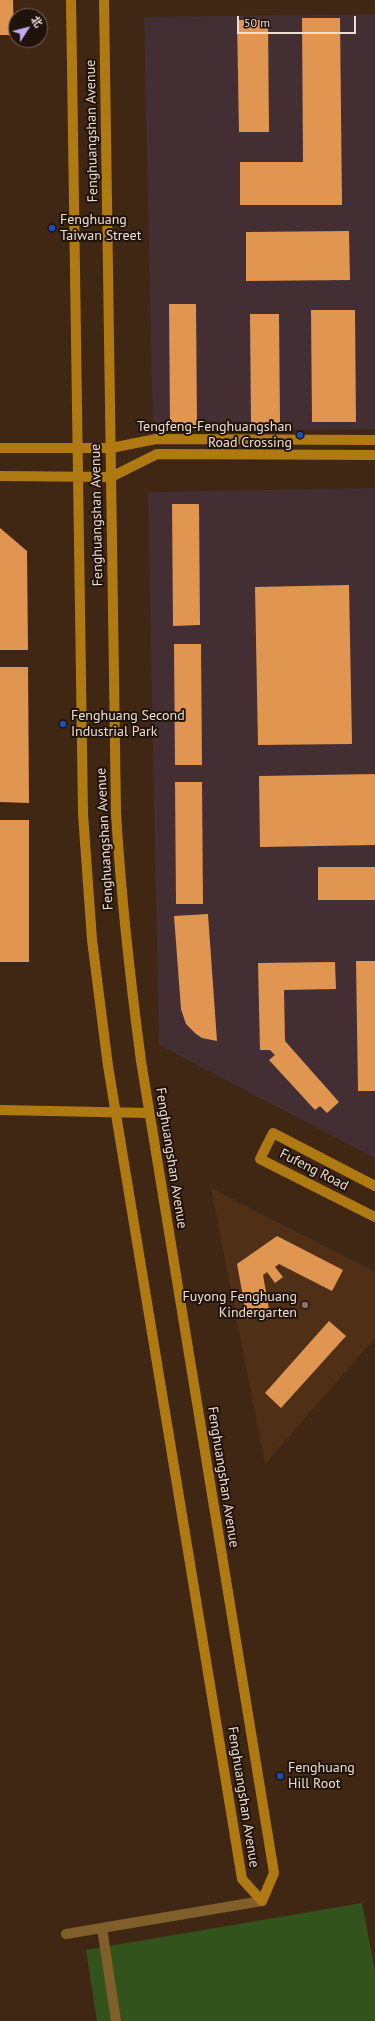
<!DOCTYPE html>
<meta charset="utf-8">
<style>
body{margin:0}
#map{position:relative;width:375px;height:2021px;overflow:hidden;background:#402713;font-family:"PT Sans","Noto Sans SC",sans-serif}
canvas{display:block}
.north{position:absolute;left:8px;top:8px;width:40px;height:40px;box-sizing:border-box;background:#1f130b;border:1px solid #72645a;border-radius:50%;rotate:54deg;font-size:11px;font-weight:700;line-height:16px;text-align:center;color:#eeddd1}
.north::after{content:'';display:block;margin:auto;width:14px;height:18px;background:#c0a8f3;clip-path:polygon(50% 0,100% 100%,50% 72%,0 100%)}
.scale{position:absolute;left:237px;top:16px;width:119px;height:18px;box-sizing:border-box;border:2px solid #eeddd1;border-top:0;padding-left:5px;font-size:12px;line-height:14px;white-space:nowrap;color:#eeddd1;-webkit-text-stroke:3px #1f130b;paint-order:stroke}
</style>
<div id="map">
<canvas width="375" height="2021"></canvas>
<div class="north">北</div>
<div class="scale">50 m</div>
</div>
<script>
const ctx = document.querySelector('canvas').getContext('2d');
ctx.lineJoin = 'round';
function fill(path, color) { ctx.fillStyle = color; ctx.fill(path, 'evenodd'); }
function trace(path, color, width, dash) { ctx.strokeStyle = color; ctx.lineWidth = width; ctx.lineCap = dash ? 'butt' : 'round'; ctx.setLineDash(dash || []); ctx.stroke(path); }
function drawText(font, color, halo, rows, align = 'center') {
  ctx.font = font + ' "PT Sans",sans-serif'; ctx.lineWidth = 4; ctx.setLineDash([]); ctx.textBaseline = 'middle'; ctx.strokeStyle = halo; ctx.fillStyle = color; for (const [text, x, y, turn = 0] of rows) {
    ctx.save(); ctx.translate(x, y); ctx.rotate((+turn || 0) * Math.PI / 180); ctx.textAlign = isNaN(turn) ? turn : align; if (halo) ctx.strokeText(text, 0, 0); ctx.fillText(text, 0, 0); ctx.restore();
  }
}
const built = new Path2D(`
 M211,1188L375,1272V1338L265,1464Z`);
const industrial = new Path2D(`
 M375,14V429L153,432L144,17Z
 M375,488V1158L159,1045L148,492Z`);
const green = new Path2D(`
 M362,1903L375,1971V2021H97L86,1950Z`);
const building = new Path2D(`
 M0,0H13L14,35H0Z
 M302,18H340L342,205H240V162H303Z
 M237,20H268L269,132H239Z
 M349,231L350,280L246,281V232Z
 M169,304H196L197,425L170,426Z
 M311,310H355L356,422H312Z
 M250,314H279L280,424H251Z
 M172,504H199L200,625L173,626Z
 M0,528L27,551L28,650H0Z
 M349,585L352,744L258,745L255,587Z
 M174,644H201L202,765H175Z
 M0,667H28L29,803L0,802Z
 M375,774V845L260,847L259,776Z
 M175,782H202L203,904H176Z
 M0,820H29V962H0Z
 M318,867H375V900H318Z
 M208,914L217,1041L202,1038L196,1034L186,1024L181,1009L174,916Z
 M356,961H375V1091H358Z
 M335,962L336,989L284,990L285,1041L339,1102L327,1113L320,1106L315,1110L269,1060L275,1055L270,1050H260L258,963Z
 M277,1236L343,1270L332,1291L279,1264L275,1267L283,1277L275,1283L267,1272L263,1275L270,1315L247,1319L237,1264Z
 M329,1321L346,1336L281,1408L265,1393Z`);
const street = new Path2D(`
 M102,1928L116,2021
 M66,1934L262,1901`);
const secondary = new Path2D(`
 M71,0L83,814L92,940L108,1066L242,1879L262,1901L274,1873L141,1061C130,978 121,896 116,813L104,0
 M0,448H111L156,439L375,440
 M0,476L111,477L157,454L375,455
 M0,1110L149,1113
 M375,1186L273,1133L260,1159L375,1217`);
const markers = [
 [52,228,4,"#1a4fb4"],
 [300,435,4,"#1a4fb4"],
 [63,724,4,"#1a4fb4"],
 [305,1305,4,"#8d6e63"],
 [280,1776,4,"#1a4fb4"]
];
const streetNames = [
 ["Fenghuangshan Avenue",92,131,-91],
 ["Fenghuangshan Avenue",97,515,-91],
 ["Fenghuangshan Avenue",105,839,-93],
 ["Fenghuangshan Avenue",171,1158,81],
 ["Fufeng Road",314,1170,27],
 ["Fenghuangshan Avenue",223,1477,81],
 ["Fenghuangshan Avenue",243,1797,81]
];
const poiNames = [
 ["Fenghuang",60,220],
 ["Taiwan Street",60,236],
 ["Tengfeng-Fenghuangshan",292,427,"right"],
 ["Road Crossing",292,443,"right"],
 ["Fenghuang Second",71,716],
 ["Industrial Park",71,732],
 ["Fuyong Fenghuang",297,1297,"right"],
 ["Kindergarten",297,1313,"right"],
 ["Fenghuang",288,1768],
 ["Hill Root",288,1784]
];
fill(built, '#4f2f16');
fill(industrial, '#432f33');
fill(green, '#32531b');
fill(building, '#e09551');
trace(street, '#815f2a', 10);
trace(secondary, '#b07a12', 10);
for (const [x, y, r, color] of markers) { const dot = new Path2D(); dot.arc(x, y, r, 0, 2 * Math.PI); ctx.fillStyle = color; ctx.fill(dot); trace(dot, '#1f130b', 1.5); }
drawText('14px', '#eeddd1', '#1f130b', streetNames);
drawText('14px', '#eeddd1', '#1f130b', poiNames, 'left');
</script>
